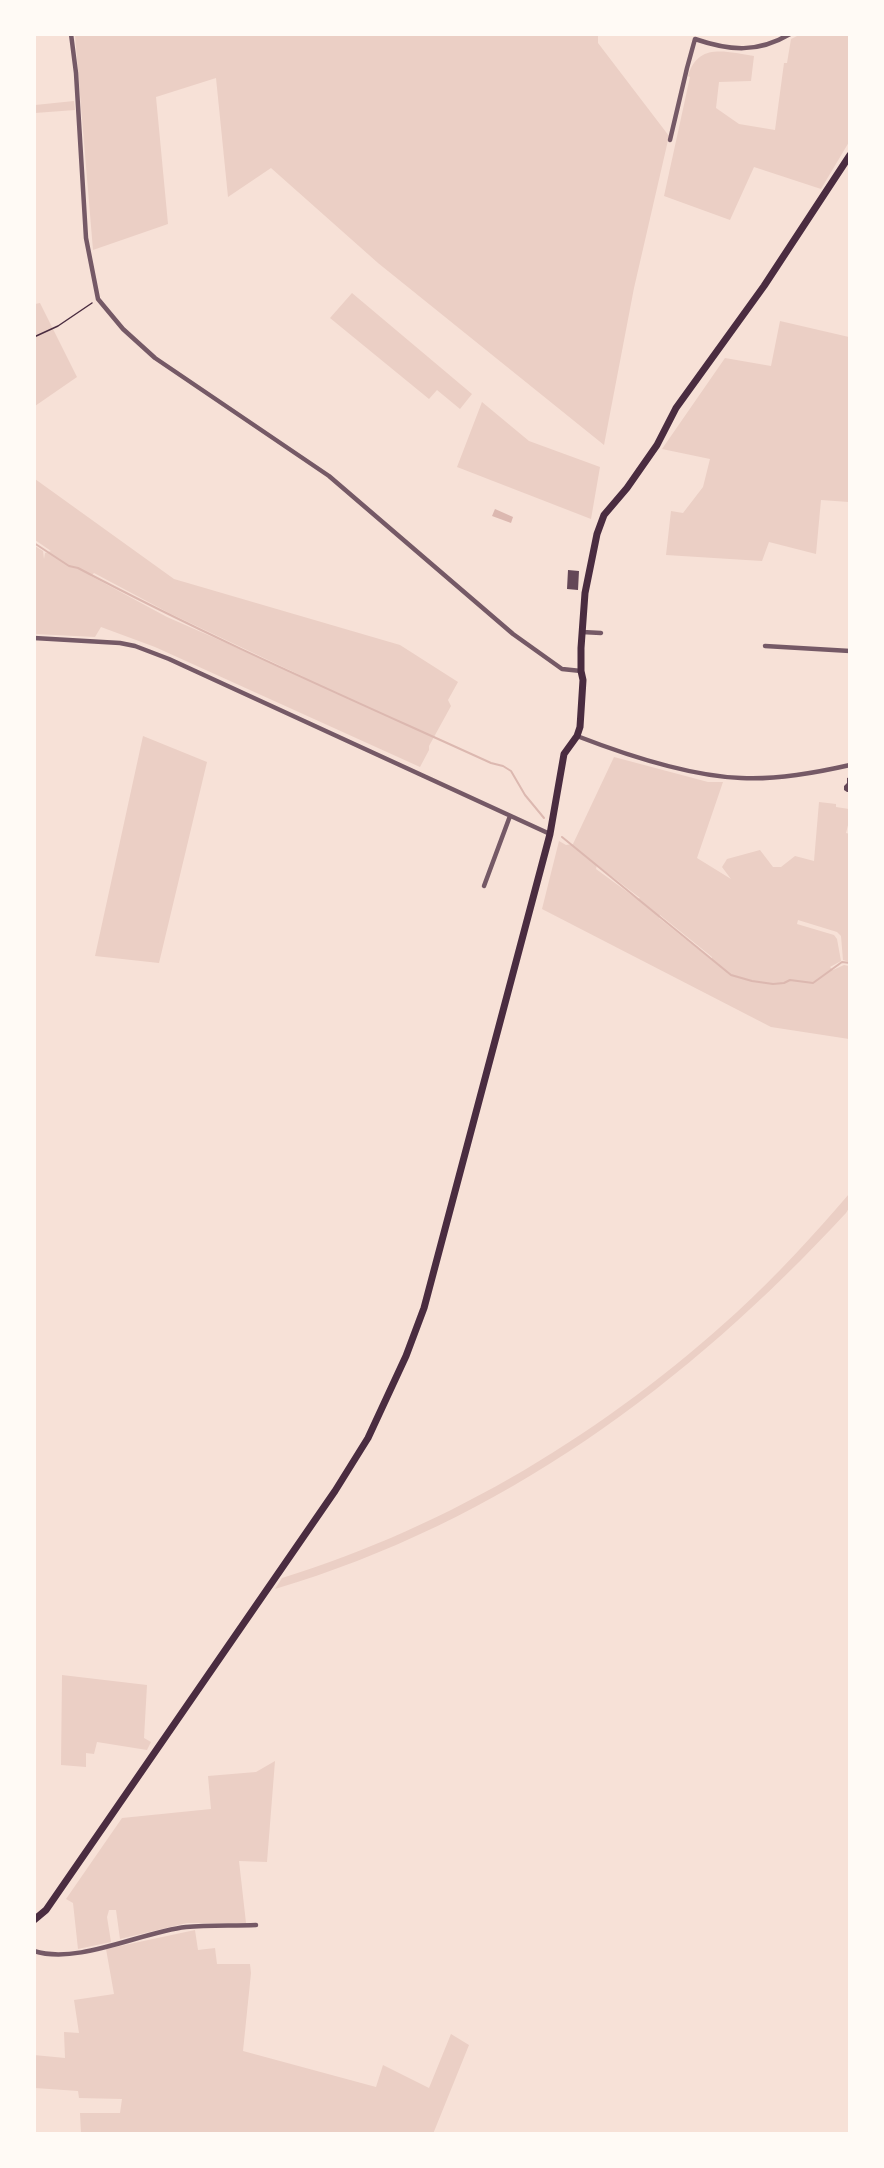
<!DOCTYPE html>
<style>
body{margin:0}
#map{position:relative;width:884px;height:2168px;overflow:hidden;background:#f7e1d7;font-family:Cabin,sans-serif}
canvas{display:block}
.frame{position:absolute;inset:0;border:36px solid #fffaf5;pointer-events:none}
</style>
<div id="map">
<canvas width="884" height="2168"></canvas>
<div class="frame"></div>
</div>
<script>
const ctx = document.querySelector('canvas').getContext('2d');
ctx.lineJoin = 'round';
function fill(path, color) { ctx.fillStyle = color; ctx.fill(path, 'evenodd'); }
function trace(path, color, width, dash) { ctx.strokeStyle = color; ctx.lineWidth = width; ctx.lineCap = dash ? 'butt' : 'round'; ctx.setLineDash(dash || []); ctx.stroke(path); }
const green = new Path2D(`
 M75,35H598V43L669,136L634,288L604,445L378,263L271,168L228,197L216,78L156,97L168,224L93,250Z
 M799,35H849V142L821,189L754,167L730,220L664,196L690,77L688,76C698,42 726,52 754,56L751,81L719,82L716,108L739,124L775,130L784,63H787L791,39Z
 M74,101L75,110L35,113V105Z
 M352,293L472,394L460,409L437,390L429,399L330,318Z
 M40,303L77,377L35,406V304Z
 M780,321L849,337V502L821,500L816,554L769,542L762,561L666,555L671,511L683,513L703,487L710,459L662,449L725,358L771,366Z
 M482,402L529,441L600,467L591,519L457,467Z
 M35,479L174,579L400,645L458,682L448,700L451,706L429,746V750L420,767L155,647L101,627L95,637L35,634V546L43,551L44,559L45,553L51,551L35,540ZM94,573L169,613L306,678L167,617L91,576Z
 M143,736L207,762L159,963L95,956Z
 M614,757L708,782H723L697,858L731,879L722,867L727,859L760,850L773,867H781L795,856L814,861L819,802L836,804V807L849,809V821L846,833L850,834L849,962L843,960L841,936L837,932L798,920L797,924L834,935L837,939L841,961L830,967L833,970L844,965L849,966V1039L771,1027L542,909L559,841L566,845L573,844ZM597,865L640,898L637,899L596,869ZM660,915L712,957V960L659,918Z
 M849,1194V1208L846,1213C687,1385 501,1522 275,1589L282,1578C451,1526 607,1431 737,1312C777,1275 814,1235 849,1194Z
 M62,1675L147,1685L144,1738L151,1742L147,1750L97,1742L94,1754L86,1753V1767L61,1765Z
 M275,1761L267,1862L239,1861L246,1923H187L120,1939L116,1910H109L107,1917L111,1942L78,1949L73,1903L66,1899L122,1818L211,1809L208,1776L256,1772Z
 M195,1930L198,1950L215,1948L217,1964H250L251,1973L243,2051L376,2087L383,2065L429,2088L451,2034L469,2045L433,2134L81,2133L80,2113H120L122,2099L79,2098L78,2091L35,2088L34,2055L65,2058L64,2032L79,2033L74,2000L114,1994L106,1949Z`);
const water = new Path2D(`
 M495,509L513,517L511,523L492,516Z`);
const stream = new Path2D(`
 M34,543L69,566L78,568C212,639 353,700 491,763L503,766L511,771L525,795L544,818
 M562,837L731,975L752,981L773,984L784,983L790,980L813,983L842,962L850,963`);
const building = new Path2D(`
 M568,570L579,571L578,590L567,589Z
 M850,777V792H847L844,790V786L847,783V778Z`);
const path = new Path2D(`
 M34,337L58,326L92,303`);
const minor = new Path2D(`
 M71,34L76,73L86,238L98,299L123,329L155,358L329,476L513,634L562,669L581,671
 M695,39C730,51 758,53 790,34
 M670,140L687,68L695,39
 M582,632L601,633
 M34,638L120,643L135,646L169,659L550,834
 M765,646L850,651
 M577,736C626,755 688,776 741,778C777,780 815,773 850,765
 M484,886L510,816
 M34,1951C78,1965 141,1932 186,1927C209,1925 233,1926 256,1925`);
const secondary = new Path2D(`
 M34,1920L46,1910L335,1491L368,1438L406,1356L424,1308L550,834L564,754L577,736L580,727L583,680L581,671V648L585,593L597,534L604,515L627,488L657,445L676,408L764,286L850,155`);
fill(green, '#ebcfc5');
fill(water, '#dcb8b0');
trace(stream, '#dcb8b0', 2);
fill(building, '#644757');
trace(path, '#4a2c40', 1.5);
trace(minor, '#755966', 4.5);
trace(secondary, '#4a2c40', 7);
</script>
